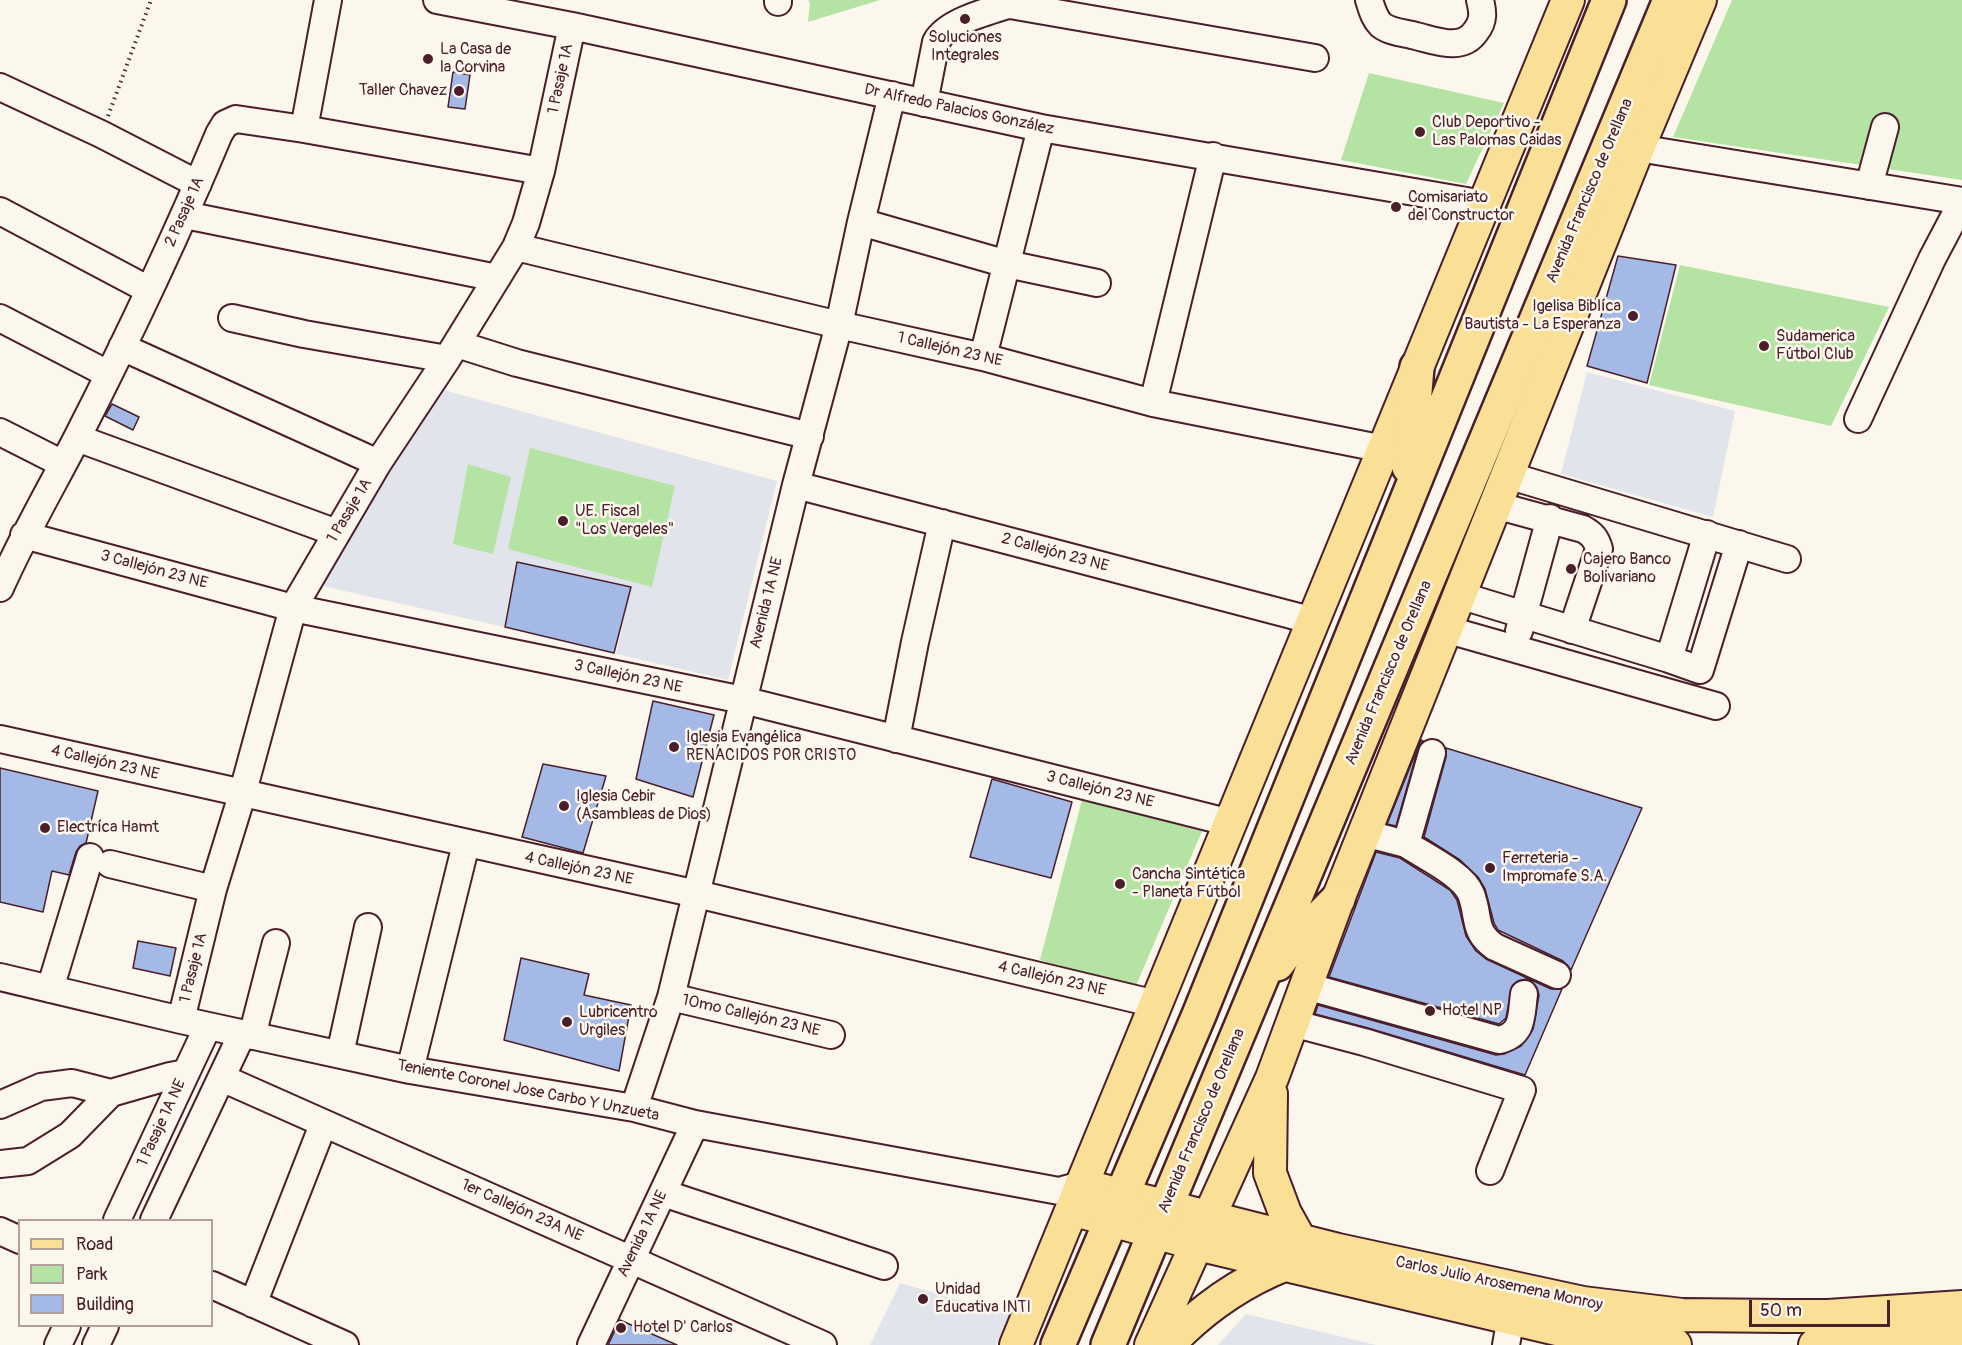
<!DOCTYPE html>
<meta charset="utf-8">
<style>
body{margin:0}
#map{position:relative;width:1962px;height:1345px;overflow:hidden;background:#fbf7ec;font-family:Pangolin,sans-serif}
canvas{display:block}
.legend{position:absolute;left:18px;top:1219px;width:195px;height:108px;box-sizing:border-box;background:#fbf7ec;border:2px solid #b4a19f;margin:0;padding:8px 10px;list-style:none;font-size:18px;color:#4a1f2b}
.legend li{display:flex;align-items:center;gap:12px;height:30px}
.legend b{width:30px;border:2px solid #b4a19f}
.scale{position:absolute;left:1749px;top:1300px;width:141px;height:27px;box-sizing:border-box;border:3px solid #4a1f2b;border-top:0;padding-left:8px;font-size:18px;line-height:21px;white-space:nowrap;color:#4a1f2b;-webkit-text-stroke:4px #fbf7ec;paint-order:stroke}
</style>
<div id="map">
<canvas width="1962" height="1345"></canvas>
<ul class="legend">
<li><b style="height:8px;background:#fadf96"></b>Road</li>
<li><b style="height:16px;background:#b4e3a3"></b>Park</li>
<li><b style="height:16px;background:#a5b9e7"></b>Building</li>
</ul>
<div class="scale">50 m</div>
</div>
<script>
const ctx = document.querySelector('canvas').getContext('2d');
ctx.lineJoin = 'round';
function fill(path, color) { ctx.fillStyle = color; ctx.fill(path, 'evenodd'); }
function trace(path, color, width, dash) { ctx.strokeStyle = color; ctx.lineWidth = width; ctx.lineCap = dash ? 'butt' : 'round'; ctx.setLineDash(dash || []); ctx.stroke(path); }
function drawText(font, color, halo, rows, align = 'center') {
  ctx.font = font + ' Pangolin,sans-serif'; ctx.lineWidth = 5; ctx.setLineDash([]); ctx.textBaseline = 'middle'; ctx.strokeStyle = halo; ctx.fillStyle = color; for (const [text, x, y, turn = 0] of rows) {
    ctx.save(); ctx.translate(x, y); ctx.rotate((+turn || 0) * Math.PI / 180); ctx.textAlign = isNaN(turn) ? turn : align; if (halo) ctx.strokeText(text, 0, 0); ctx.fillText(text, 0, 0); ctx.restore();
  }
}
const built = new Path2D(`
 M1587,372L1735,411L1713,517L1561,474Z
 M440,389L777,481L728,680L616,654L631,586L516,561L504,627L318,585Z
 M900,1283L1010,1315L996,1345H870Z
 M1246,1314L1376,1345H1218Z`);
const green = new Path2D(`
 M808,0H880L808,22L810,3Z
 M1732,0H1962V180L1673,137Z
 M1369,73L1504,103L1466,184L1341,160Z
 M1680,265L1889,307L1831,426L1649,385Z
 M530,448L675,486L652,587L508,549Z
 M468,464L511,477L493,554L453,544Z
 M1082,800L1202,831L1135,988L1040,960Z`);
const building = new Path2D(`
 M453,72L470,75L465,109L448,107Z
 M1618,256L1676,265L1647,383L1587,366Z
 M112,404L139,417L133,430L105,416Z
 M517,562L631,587L614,653L505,627Z
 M653,701L714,715L693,797L636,779Z
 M1421,740L1423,741L1418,749L1396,826L1387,824Z
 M1446,748L1642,808L1571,970L1563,961L1498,930L1494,923L1485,889L1478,877L1460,860L1424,837L1446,757Z
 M543,764L606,776L583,853L522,837Z
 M0,768L98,791L86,843L80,846L76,852L69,875L52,871L43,912L0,902Z
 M992,779L1072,802L1051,878L970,857Z
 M1376,852L1400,858L1450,890L1457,900L1466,936L1476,951L1486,959L1551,989H1562L1525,1075L1368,1028L1315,1014L1318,1005L1496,1055L1504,1054L1521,1046L1533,1029L1539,995L1537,988L1532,982L1526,979L1518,981L1512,986L1506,1018L1499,1024L1329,977Z
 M138,941L176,948L170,976L133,968Z
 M521,958L589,974L584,995L631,1005L619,1071L504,1040Z
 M620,1320L677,1345H608Z`);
const path = new Path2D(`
 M108,116L151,0`);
const minor = new Path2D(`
 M437,0L572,26L1041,128L1484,204
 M1369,0C1372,9 1374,18 1381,25C1390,32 1405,33 1416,36C1437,41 1462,52 1476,31C1484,21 1483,12 1480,0
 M778,2V0
 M1010,5L1315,58
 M0,87L101,134L198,184
 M924,103L936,42C948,19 999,9 1023,0
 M304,129L328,0
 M1638,148L1962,201
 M1869,186L1885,127
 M0,211L149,290
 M185,215L497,278
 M861,222L1007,264L1097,283
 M516,247L839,325L983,357L1153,403L1384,449
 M0,318L108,374
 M232,318L304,334L447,359
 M457,344L517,363L810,436
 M122,347L378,463
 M983,357L1041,128
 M1153,403L1213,156
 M1858,419L1932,259L1962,202
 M0,432L63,464
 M77,438L337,533
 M1507,475L1787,559
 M796,485L1314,621
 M1495,505L1583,529C1592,534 1596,538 1599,549L1572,630
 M24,535L293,608L743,700L1231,823
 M0,588C23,536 51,488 77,438C128,338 176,237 219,134L225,124L236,119L304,129L541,171
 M1459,595L1669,659L1707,534
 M1445,629L1716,706
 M1519,631L1550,518
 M1669,659L1700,670L1739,544
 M0,739L697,894L1156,1004
 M896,739L915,642L942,523
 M1364,833L1406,844L1432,753
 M1406,844C1424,856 1463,874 1471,894C1480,917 1472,931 1495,947L1557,975
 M110,864L213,889
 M0,977L181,1020L410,1070L634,1108L695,1124L1059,1191L1081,1185
 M1306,986L1499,1040C1524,1034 1521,1016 1524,994
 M50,989L90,857
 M671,997L831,1035
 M181,1020L213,889L242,795L293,608L378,463L447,359L516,247L526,223L541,171L572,26
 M1292,1023L1364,1042L1522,1090L1490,1171
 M252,1036L276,943
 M340,1054L368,927
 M410,1070L466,844
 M222,1078L823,1345
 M0,1105L41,1087L72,1083L111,1093
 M634,1108L671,997L796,485L839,325L861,222L892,95
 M0,1164L28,1161L70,1135L111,1093L170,1076L186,1073
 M663,1193L884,1266
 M117,1220L208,1026
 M154,1220L242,1034
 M0,1231L20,1240
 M212,1285L345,1345
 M253,1304L319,1135
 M58,1345L67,1326
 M96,1345L105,1326
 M591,1345L695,1124
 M1506,1345L1514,1301`);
const major = new Path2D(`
 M1271,1094L1270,1173L1285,1213L1300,1240
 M1081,1185L1338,1250L1583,1303L1682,1315L1786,1316H1828L1962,1307
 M1072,1209L1197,1244L1578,1334L1675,1345
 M1016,1345L1568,0
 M1151,1345L1272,1078L1338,899L1638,148L1700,0
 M1168,1345C1201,1310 1239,1283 1284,1265
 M1815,1345L1962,1335`);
const highway = new Path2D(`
 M1409,467L1417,367
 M1277,964L1286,952L1338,899
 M1058,1345L1199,1015L1609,0
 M1108,1345L1670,0`);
const markers = [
 [965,19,6,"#4a1f2b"],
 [428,59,6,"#4a1f2b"],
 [459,91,6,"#4a1f2b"],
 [1420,132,6,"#4a1f2b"],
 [1396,207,6,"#4a1f2b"],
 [1633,316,6,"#4a1f2b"],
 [1764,346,6,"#4a1f2b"],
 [563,521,6,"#4a1f2b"],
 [1571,569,6,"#4a1f2b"],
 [674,747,6,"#4a1f2b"],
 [564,806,6,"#4a1f2b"],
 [45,828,6,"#4a1f2b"],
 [1490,868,6,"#4a1f2b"],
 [1120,884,6,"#4a1f2b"],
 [1430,1011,6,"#4a1f2b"],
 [567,1022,6,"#4a1f2b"],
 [923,1299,6,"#4a1f2b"],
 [621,1328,6,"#4a1f2b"]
];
const poiNames = [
 ["Soluciones",965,38,"center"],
 ["Integrales",965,56,"center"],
 ["La Casa de",440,50],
 ["la Corvina",440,68],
 ["Taller Chavez",447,91,"right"],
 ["Club Deportivo -",1432,123],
 ["Las Palomas Caidas",1432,141],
 ["Comisariato",1408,198],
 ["del Constructor",1408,216],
 ["Igelisa Biblíca",1621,307,"right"],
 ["Bautista - La Esperanza",1621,325,"right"],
 ["Sudamerica",1776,337],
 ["Fútbol Club",1776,355],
 ["UE. Fiscal",575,512],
 ["\"Los Vergeles\"",575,530],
 ["Cajero Banco",1583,560],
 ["Bolivariano",1583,578],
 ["Iglesia Evangélica",686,738],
 ["RENACIDOS POR CRISTO",686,756],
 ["Iglesia Cebir",576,797],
 ["(Asambleas de Dios)",576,815],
 ["Electríca Hamt",57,828],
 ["Ferreteria -",1502,859],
 ["Impromafe S.A.",1502,877],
 ["Cancha Sintética",1132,875],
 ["- Planeta Fútbol",1132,893],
 ["Hotel NP",1442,1011],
 ["Lubricentro",579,1013],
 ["Urgiles",579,1031],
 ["Unidad",935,1290],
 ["Educativa INTI",935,1308],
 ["Hotel D' Carlos",633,1328]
];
const streetNames = [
 ["1 Pasaje 1A",561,79,-78],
 ["Dr Alfredo Palacios González",959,110,12],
 ["Avenida Francisco de Orellana",1590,191,-67],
 ["2 Pasaje 1A",185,212,-66],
 ["1 Callejón 23 NE",950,350,13],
 ["1 Pasaje 1A",350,511,-59],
 ["2 Callejón 23 NE",1055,553,15],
 ["3 Callejón 23 NE",154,570,15],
 ["Avenida 1A NE",767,603,-76],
 ["Avenida Francisco de Orellana",1389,673,-67],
 ["3 Callejón 23 NE",628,677,12],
 ["4 Callejón 23 NE",105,763,13],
 ["3 Callejón 23 NE",1100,790,14],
 ["4 Callejón 23 NE",579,869,12],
 ["1 Pasaje 1A",194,968,-76],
 ["4 Callejón 23 NE",1052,979,13],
 ["10mo Callejón 23 NE",751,1016,13],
 ["Teniente Coronel Jose Carbo Y Unzueta",528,1091,11],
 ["Avenida Francisco de Orellana",1202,1121,-67],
 ["1 Pasaje 1A NE",162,1123,-65],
 ["1er Callejón 23A NE",522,1211,24],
 ["Avenida 1A NE",643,1234,-64],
 ["Carlos Julio Arosemena Monroy",1499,1284,12]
];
fill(built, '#e1e4ea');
fill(green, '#b4e3a3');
fill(building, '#a5b9e7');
trace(building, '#4a1f2b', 1.5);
trace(minor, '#4a1f2b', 30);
trace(major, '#4a1f2b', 36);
trace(highway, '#4a1f2b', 38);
trace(path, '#4a1f2b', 4, [1.5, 4.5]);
trace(minor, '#fbf7ec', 26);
trace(major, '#fadf96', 32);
trace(highway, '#fadf96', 33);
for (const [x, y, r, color] of markers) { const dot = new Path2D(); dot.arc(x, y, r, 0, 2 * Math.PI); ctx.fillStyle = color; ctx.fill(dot); trace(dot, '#fbf7ec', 2); }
drawText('16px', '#4a1f2b', '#fbf7ec', poiNames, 'left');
drawText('16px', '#4a1f2b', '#fbf7ec', streetNames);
</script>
